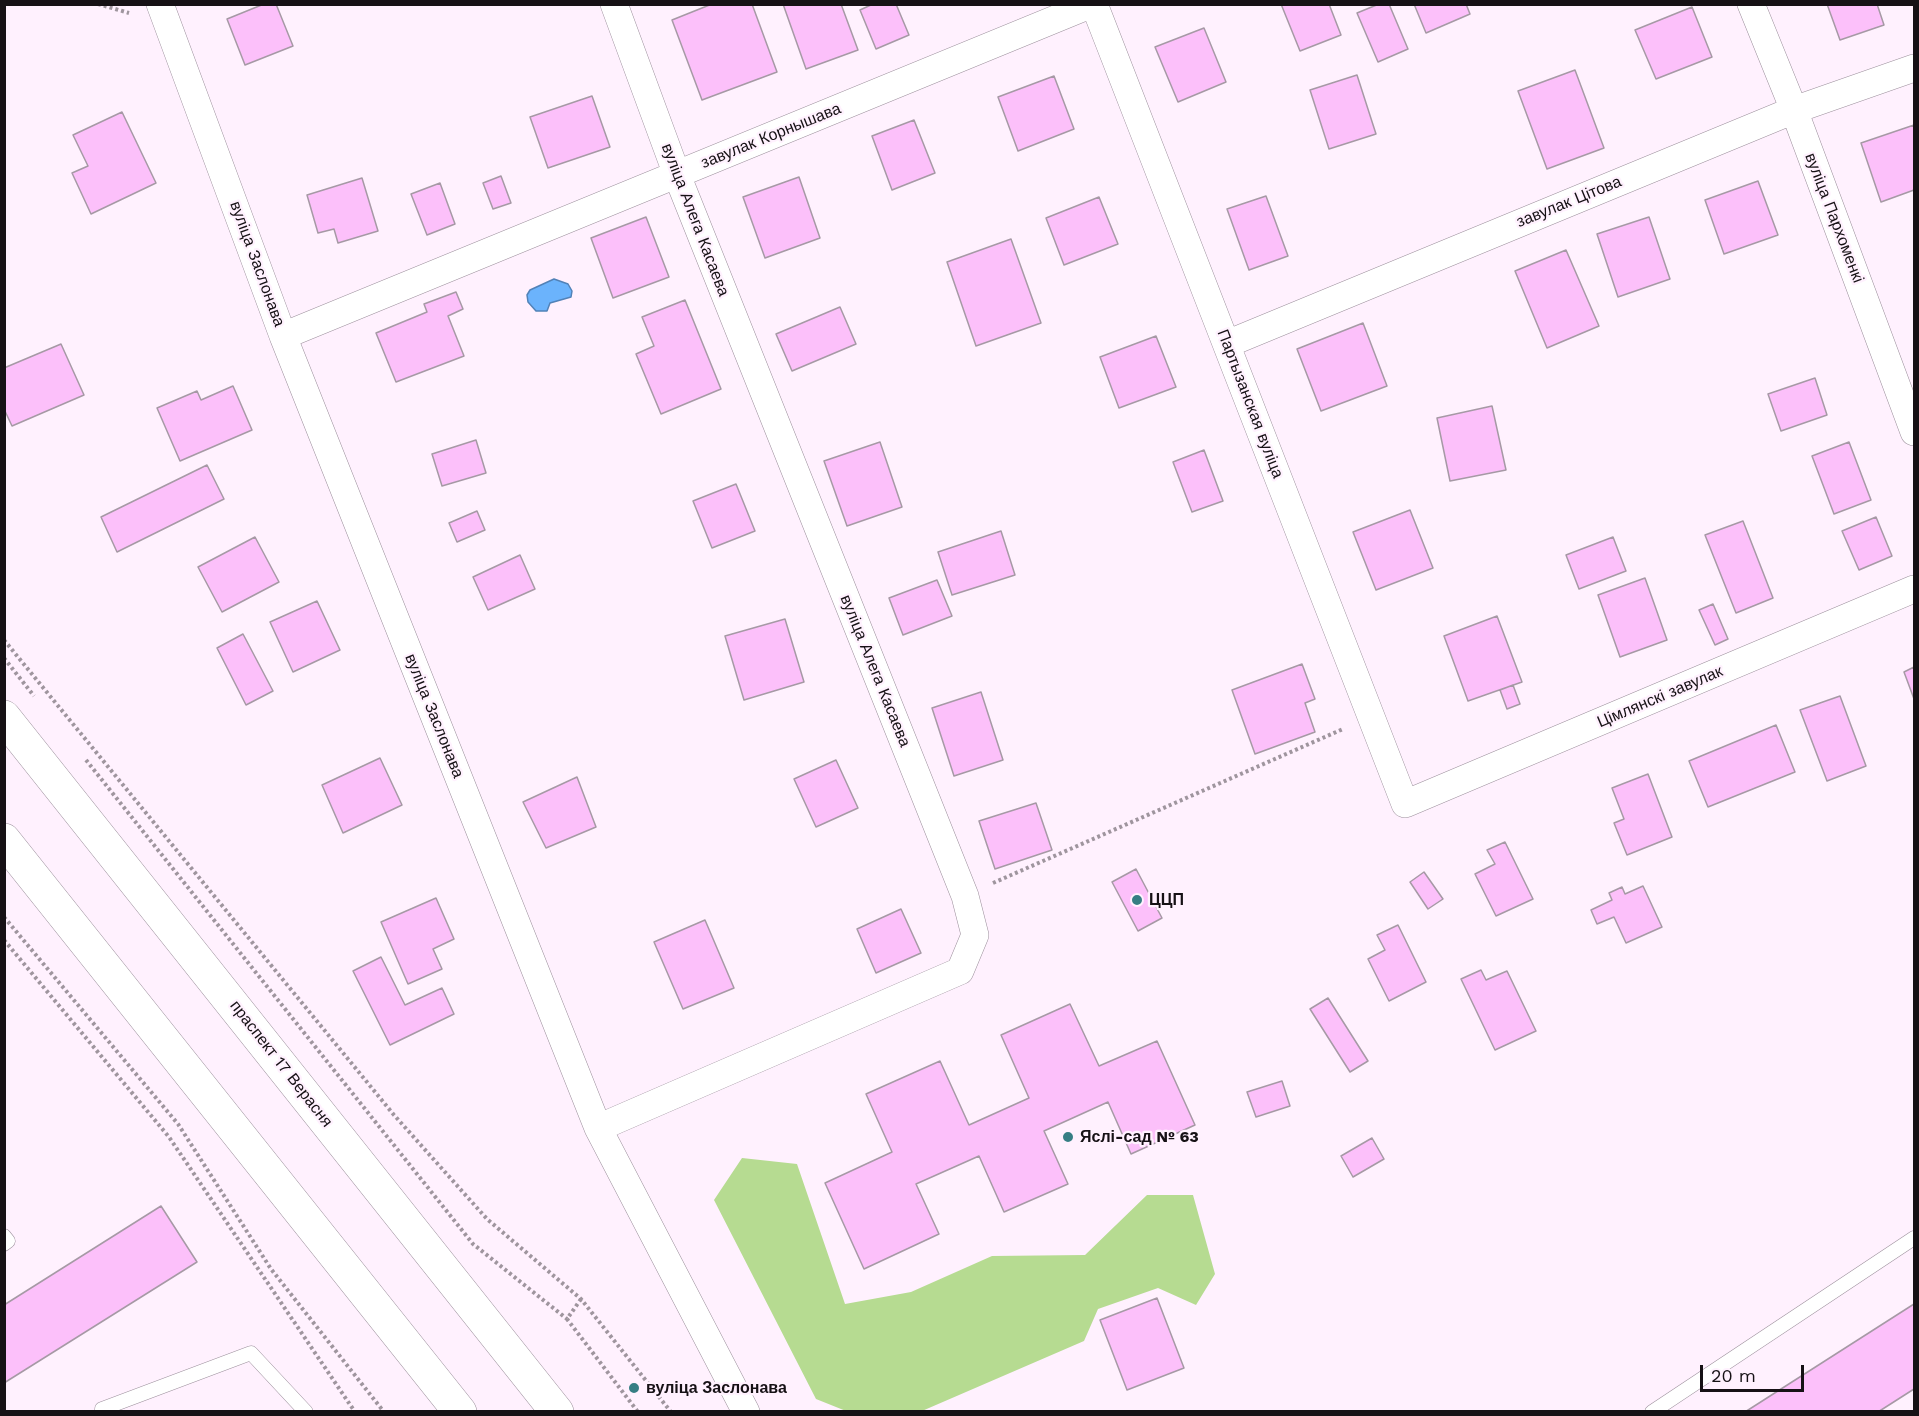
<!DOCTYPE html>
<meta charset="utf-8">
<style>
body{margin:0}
#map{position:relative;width:1919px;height:1416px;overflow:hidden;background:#fff1fe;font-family:"Work Sans",sans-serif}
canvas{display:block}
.frame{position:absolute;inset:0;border:6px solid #161115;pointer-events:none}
.scale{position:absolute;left:1700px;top:1365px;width:104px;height:27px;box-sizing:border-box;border:3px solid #161115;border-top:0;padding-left:8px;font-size:18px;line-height:21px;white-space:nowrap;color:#161115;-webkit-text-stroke:4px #fff1fe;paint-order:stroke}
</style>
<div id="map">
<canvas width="1919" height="1416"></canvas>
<div class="frame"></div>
<div class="scale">20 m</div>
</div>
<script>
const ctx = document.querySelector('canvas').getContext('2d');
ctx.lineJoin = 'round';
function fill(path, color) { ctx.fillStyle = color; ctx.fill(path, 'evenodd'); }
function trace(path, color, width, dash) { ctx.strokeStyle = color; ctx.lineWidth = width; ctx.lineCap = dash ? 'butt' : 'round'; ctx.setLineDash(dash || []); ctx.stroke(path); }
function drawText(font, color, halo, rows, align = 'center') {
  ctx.font = font + ' "Work Sans",sans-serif'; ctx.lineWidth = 4.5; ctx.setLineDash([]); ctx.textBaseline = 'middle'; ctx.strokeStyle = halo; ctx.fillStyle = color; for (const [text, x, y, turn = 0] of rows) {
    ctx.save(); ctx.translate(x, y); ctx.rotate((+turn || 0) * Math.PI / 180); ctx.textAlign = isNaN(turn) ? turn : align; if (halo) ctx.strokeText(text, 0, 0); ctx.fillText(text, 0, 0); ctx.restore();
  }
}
const green = new Path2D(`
 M742,1158L797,1164L845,1304L911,1292L992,1256L1085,1255L1147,1195H1193L1215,1274L1196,1305L1158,1288L1098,1309L1084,1341L922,1411H846L816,1399L714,1200Z`);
const water = new Path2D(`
 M554,279L568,284L572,291L571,297L550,303L547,311H536L528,302L527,295L530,290Z`);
const building = new Path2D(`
 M264,4H276L293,46L245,65L227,19Z
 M712,4H752L777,72L702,100L672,20Z
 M783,4H841L858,50L806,69Z
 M873,4H896L909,35L876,49L860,10Z
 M1281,4H1329L1341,35L1300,51Z
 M1379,4H1389L1408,49L1378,62L1357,13Z
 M1414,4H1466L1470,14L1426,33Z
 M1827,4H1877L1884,25L1840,40Z
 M1692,7L1712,57L1656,79L1635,30Z
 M1204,28L1226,82L1178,102L1155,47Z
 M1575,70L1604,148L1547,169L1518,91Z
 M1357,75L1376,134L1329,149L1310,90Z
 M1054,76L1074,129L1018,151L998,97Z
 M592,96L610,147L548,168L530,117Z
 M122,112L156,183L91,214L72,173L88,166L73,135Z
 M914,120L935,173L892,190L872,136Z
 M1914,125V190L1881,202L1861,143Z
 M501,176L511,203L493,209L483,183Z
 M799,177L820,238L765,258L743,197Z
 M362,178L378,231L338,243L334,229L318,233L307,195Z
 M1758,181L1778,235L1724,254L1705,200Z
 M440,183L455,224L427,235L411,194Z
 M1266,196L1288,256L1249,270L1227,209Z
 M1099,197L1118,244L1064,265L1046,218Z
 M646,217L669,277L613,298L591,238Z
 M1649,217L1670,279L1618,297L1597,234Z
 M1011,239L1041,323L976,346L947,262Z
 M1566,250L1599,326L1547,348L1515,271Z
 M456,292L463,309L448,316L464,356L396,382L376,333L427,312L424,304Z
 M685,300L721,389L661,414L636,354L654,346L642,317Z
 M840,307L856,344L792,371L776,334Z
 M1363,323L1387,386L1321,411L1297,349Z
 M1156,336L1176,387L1119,408L1100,357Z
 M61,344L84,395L12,426L4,409V368Z
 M1815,378L1827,415L1781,431L1768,394Z
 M233,386L252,430L180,461L157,408L197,391L201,400Z
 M1492,406L1506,470L1450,481L1437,418Z
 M476,440L486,473L442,486L432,454Z
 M880,442L902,507L847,526L824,461Z
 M1849,442L1871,500L1834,514L1812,456Z
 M1204,450L1223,501L1192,512L1173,462Z
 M207,465L224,499L117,552L101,517Z
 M736,484L755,531L712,548L693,501Z
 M1410,510L1433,568L1376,590L1353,532Z
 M477,511L485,530L457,542L449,523Z
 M1876,517L1892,556L1859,570L1842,531Z
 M1743,521L1773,598L1736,613L1705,535Z
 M1001,531L1015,575L952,595L938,552Z
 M255,537L279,582L222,612L198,567Z
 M1613,537L1626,571L1579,589L1566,555Z
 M520,555L535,589L488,610L473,577Z
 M1645,578L1667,640L1620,657L1598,595Z
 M937,580L952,616L903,635L889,598Z
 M317,601L340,650L293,672L270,622Z
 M1713,604L1728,639L1715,645L1699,610Z
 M1497,616L1522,682L1468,701L1444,636Z
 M785,619L804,682L744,700L725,636Z
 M243,634L273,691L246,705L217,648Z
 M1302,664L1315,699L1305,703L1315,732L1255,754L1232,690Z
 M1914,667V699L1904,672Z
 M1513,685L1520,704L1507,709L1500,690Z
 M981,692L1003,760L954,776L932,708Z
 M1840,696L1866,766L1827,781L1800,710Z
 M1776,725L1795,772L1708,807L1689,761Z
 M380,758L402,805L343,833L322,785Z
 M836,760L858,808L816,827L794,779Z
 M1648,774L1672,837L1627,855L1614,823L1624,819L1612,788Z
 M577,777L596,827L546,848L523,802Z
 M1036,803L1052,850L995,869L979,821Z
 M1505,842L1533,899L1496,916L1475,874L1495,864L1487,850Z
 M1136,869L1162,918L1138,931L1112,882Z
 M1424,872L1443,899L1428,909L1410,882Z
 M1643,886L1662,927L1626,943L1614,917L1597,924L1591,910L1612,900L1609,893L1622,887L1625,894Z
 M436,898L454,939L433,949L442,969L408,984L381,922Z
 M901,909L921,953L876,973L857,929Z
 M705,920L734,988L683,1009L654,942Z
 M1398,925L1426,982L1389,1001L1368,959L1385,950L1377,935Z
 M381,957L405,1005L442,988L454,1014L390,1045L353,971Z
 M1481,970L1486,980L1507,971L1536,1031L1495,1050L1461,979Z
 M1328,998L1368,1061L1350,1072L1310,1009Z
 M1070,1004L1099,1066L1157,1041L1195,1125L1131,1154L1108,1102L1044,1131L1068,1184L1004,1212L979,1156L916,1184L939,1234L864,1269L825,1183L892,1152L866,1094L940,1061L969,1125L1029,1098L1001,1035Z
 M1282,1081L1290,1106L1256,1117L1247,1092Z
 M1372,1138L1384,1159L1353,1177L1341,1156Z
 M161,1206L197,1262L4,1383V1305Z
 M1157,1298L1184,1368L1127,1390L1100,1320Z
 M1914,1304V1389L1878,1412H1745Z`);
const path = new Path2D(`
 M98,4L129,13
 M4,640L394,1115L487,1219L581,1299L671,1412
 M4,658L34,696
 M86,760L473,1244L567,1319
 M993,883L1343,729
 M4,917L178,1124L271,1269L384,1412
 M4,940L169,1137L355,1412
 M581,1299L567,1319L638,1412`);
const lane = new Path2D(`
 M4,1236L8,1241L4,1244
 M102,1412V1409L251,1353L306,1412
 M1652,1412L1914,1238`);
const street = new Path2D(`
 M160,4L283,336L598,1128L746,1412
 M1094,4L1405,804L1914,589
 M1751,4L1794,110L1914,432
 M283,336L1092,4
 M1227,344L1794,110L1914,68
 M598,1128L960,971L975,935L965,896L677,175L614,4`);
const primary = new Path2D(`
 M4,717L557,1412
 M4,840L460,1412`);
const markers = [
 [1137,900,6,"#367e84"],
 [1068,1137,6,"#367e84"],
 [634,1388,6,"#367e84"]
];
const streetNames = [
 ["завулак Корнышава",771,136,-22],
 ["завулак Цітова",1569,202,-22],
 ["вуліца Пархоменкі",1834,218,69],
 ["вуліца Алега Касаева",695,220,69],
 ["вуліца Заслонава",257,264,70],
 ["Партызанская вуліца",1250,404,69],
 ["вуліца Алега Касаева",875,671,68],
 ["Цімлянскі завулак",1660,697,-23],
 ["вуліца Заслонава",434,716,68],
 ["праспект 17 Верасня",281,1064,52]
];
const poiNames = [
 ["ЦЦП",1149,900],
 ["Яслі-сад № 63",1080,1137],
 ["вуліца Заслонава",646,1388]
];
fill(green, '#b6db91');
fill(water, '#6bb3fc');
trace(water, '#5282b7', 1.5);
fill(building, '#fcc0fa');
trace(building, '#a699a5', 1.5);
trace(lane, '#9c909c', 15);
trace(street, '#9c909c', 28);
trace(primary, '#9c909c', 34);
trace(path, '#9f959e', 4, [3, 3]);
trace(lane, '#fff', 14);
trace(street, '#fff', 27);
trace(primary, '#fff', 33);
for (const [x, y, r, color] of markers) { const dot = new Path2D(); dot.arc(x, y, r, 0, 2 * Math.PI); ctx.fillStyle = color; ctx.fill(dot); trace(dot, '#fff1fe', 2); }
drawText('16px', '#161115', '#fff1fe', streetNames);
drawText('bold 16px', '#161115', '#fff1fe', poiNames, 'left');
</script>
